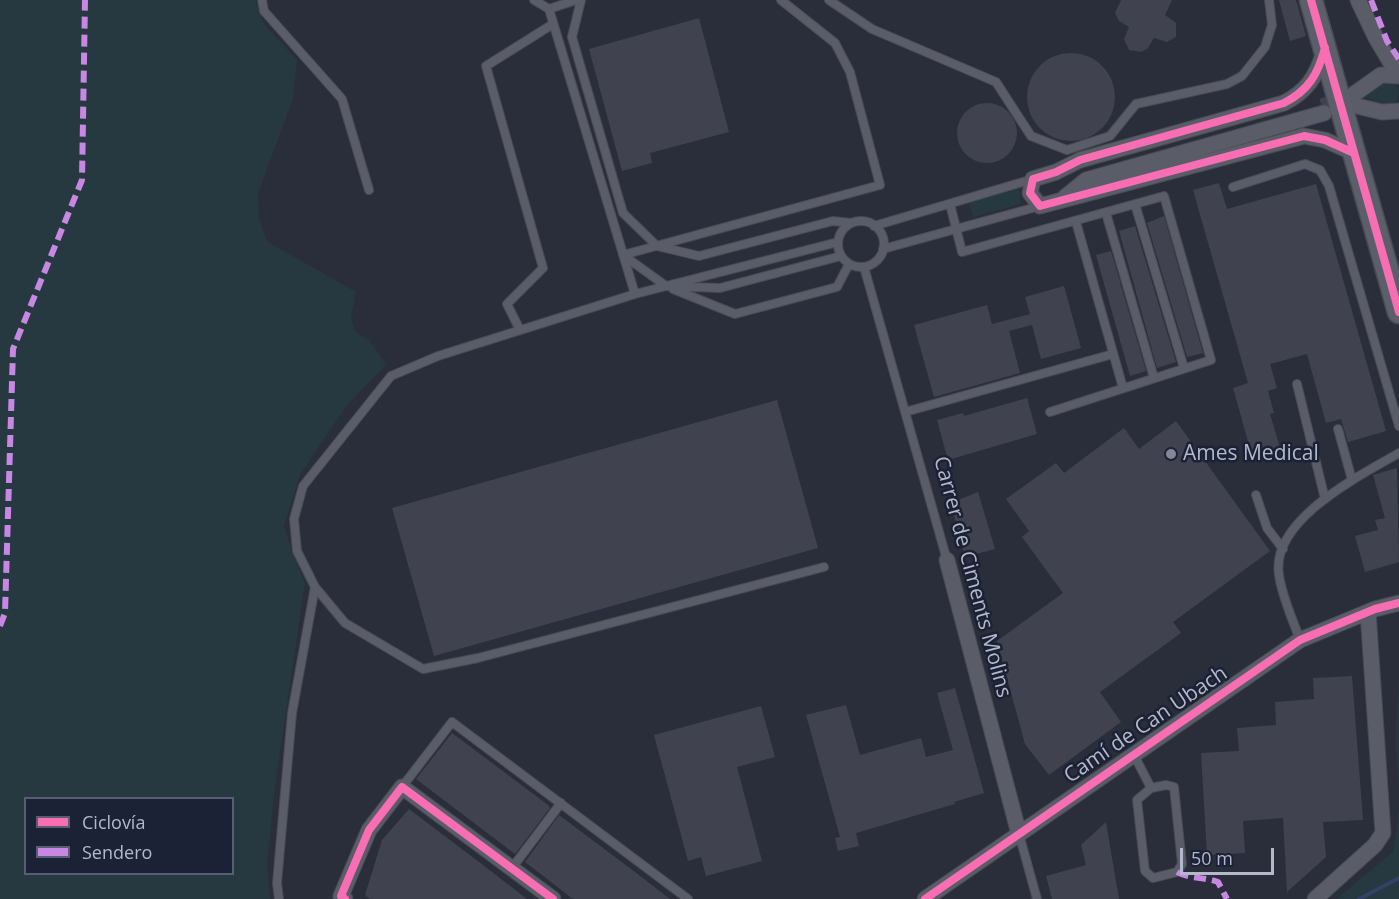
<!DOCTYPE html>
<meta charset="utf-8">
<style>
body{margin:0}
#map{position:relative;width:1399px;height:899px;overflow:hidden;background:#2a2e3a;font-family:"Open Sans",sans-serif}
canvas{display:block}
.legend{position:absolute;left:24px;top:797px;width:210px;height:78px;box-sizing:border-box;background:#1c2235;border:2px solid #585e71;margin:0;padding:8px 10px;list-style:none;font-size:18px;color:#b3b8cb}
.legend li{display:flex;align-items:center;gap:12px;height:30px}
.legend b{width:30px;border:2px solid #585e71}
.scale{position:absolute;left:1180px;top:848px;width:94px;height:27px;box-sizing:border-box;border:3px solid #b3b8cb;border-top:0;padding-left:8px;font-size:18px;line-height:21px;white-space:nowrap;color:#b3b8cb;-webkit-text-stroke:4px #1c2235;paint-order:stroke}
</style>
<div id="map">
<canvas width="1399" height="899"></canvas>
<ul class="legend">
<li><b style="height:8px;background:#f96db3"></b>Ciclovía</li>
<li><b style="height:8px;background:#c787e3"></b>Sendero</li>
</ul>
<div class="scale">50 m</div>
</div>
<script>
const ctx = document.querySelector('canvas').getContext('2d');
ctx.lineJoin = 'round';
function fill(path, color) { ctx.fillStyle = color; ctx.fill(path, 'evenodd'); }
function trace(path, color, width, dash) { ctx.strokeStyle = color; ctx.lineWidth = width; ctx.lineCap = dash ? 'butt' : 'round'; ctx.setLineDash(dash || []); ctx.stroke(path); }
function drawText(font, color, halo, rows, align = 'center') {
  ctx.font = font + ' "Open Sans",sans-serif'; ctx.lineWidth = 5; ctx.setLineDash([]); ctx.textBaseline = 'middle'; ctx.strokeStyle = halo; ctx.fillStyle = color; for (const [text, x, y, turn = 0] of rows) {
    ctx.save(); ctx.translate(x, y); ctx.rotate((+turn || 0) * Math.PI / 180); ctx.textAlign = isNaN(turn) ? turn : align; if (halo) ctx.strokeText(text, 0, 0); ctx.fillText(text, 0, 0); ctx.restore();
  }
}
const green = new Path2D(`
 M0,0H255L264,24L297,60L293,99L258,193L259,220L268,242L356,292L351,318L355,331L370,341L386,365L347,405L300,475L284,526L291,549L305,583L275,786L267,865L270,899H0ZM26,798H232V874H26Z
 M1382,82H1393L1399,89L1398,100L1390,106L1364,97Z
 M1017,189L1020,191L1021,204L973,217L969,203Z
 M1399,674V788L1395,742Z
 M1399,809V899H1336L1393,852Z`);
const stream = new Path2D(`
 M1359,899L1399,878`);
const building = new Path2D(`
 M1121,0H1172L1165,15L1176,23V37L1167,42L1154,38L1148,48L1141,52L1129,50L1124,39L1129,27L1119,21L1115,13Z
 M1279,0H1296L1306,36L1290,41Z
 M699,18L729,132L650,153L652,163L622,171L589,49Z
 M1027 97a44 44 0 1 1 88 0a44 44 0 1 1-88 0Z
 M957 133a30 30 0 1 1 60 0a30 30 0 1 1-60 0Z
 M1219,183L1227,209L1316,184L1386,431L1348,442L1341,419L1326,423L1307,354L1270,364L1277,388L1268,391L1274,413L1270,414L1281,451L1253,459L1233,388L1248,383L1193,190Z
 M1164,216L1203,353L1187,357L1147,223Z
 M1135,226L1176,362L1157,368L1119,231Z
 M1111,251L1146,371L1130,376L1096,255Z
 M1064,286L1081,348L1041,359L1032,325L1009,331L1020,373L934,397L914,325L987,305L992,324L1030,314L1025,297Z
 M1027,398L1037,434L948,460L937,420L963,413L964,416Z
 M777,400L818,548L434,656L392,508Z
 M1176,421L1270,551L1173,622L1181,633L1100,692L1121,722L1049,775L1025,744L997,641L1063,593L1022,537L1029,531L1006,499L1056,463L1064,473L1124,428L1139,449Z
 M1397,468L1399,562L1365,572L1355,536L1378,530L1375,520L1385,518L1373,475Z
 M978,492L995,549L965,557L951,503Z
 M1352,676L1363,820L1323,822L1326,857L1287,892L1283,818L1243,821L1245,853L1207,855L1201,753L1239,751L1237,728L1276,725L1275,702L1314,699L1313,678Z
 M955,688L984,793L954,802L955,804L856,833L859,846L838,851L835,838L840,837L806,715L846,705L860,755L921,738L926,757L953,750L937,693Z
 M761,706L775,757L737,767L762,861L706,876L701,857L688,861L654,735Z
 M452,733L548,805L550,808L515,854L416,779Z
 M409,809L483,865L527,899H370L365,895L382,840Z
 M559,815L631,869L670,899H573L525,862Z
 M1106,822L1119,899H1052L1046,876L1086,865L1081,845Z`);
const streetTunnel = new Path2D(`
 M1322,106L1348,96`);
const lane = new Path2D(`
 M262,0L264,11L342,99L369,190
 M534,0L549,9L635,294
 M581,0L572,37L623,213L657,246L699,256L833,221L851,223
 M829,0L872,29L996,82L1031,136L1067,150L1110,136L1136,104L1227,84L1242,76L1265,47L1272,25L1269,0
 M549,9L576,0
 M1233,187L1305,164L1320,170L1329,186L1399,426
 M950,204L962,252L1164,196L1211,360L1050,412
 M1135,204L1184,368
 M1106,213L1154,378
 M838 244a23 23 0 1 1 46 0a23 23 0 1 1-46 0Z
 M1076,222L1123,388
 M874,226L1033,179
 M883,249L1040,206
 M623,255L880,185L850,72L835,43L781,0
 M623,255L666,286L720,288L841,256
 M864,267L947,560
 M673,289L735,314L837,287L849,264
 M520,330L507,304L543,268L486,66L553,24
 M1297,384L1325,499
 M905,412L1113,354
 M1338,429L1352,480
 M1256,495L1267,528L1283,549
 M824,567L478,658L423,669L345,623L315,587L297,551L294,519L303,486L391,376L438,356L635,294L838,242
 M1300,640C1293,620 1282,597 1279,575C1270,520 1361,475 1399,453
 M1134,755L1151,788
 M1166,785L1174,787L1182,864L1177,872L1153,878L1145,871L1137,800L1151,788Z
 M402,787L452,722L688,899
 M1019,834L1037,899
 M512,868L561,803
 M279,899L277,883L292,713L315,587`);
const street = new Path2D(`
 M1358,0L1376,38L1398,75
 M1324,51C1317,76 1307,91 1284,103L1080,160L1056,172L1033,179L1030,193L1040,206L1304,136L1325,140L1354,153
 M1354,94L1381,75L1399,76
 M1357,106L1382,112L1399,111
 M1065,197L1086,180L1324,113
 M947,560L1019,834
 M345,899L341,896L369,830L402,787L553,899
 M925,899L1300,640L1375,609L1399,603
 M1315,899L1375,845L1383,833L1368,612`);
const primary = new Path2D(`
 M1311,0L1399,312`);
const quiet = new Path2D(`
 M1371,0L1387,41L1399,59
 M0,626L5,613L13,349L82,180L85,0
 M1177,872C1189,879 1205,877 1218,882L1227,899`);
const cycleway = new Path2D(`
 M1311,0L1399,312
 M1325,48C1318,74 1309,90 1284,103L1080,160L1056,172L1033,179L1030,193L1040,206L1304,136L1325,140L1354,153
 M345,899L341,896L369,830L402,787L553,899
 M925,899L1300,640L1375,609L1399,603`);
const markers = [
 [1171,454,6,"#838898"]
];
const poiNames = [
 ["Ames Medical",1183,454]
];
const streetNames = [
 ["Carrer de Ciments Molins",972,577,75],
 ["Camí de Can Ubach",1146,725,-34]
];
fill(green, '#263840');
trace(stream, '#344064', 4);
fill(building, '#40434f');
trace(streetTunnel, '#3f4350', 15, [15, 8]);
trace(lane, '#474b54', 10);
trace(street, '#474b54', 17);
trace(primary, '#474b56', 25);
trace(lane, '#5a5c67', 8);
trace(street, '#5a5c67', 15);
trace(primary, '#5c5f69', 22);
trace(quiet, '#c787e3', 6, [12, 6]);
trace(cycleway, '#f96db3', 8);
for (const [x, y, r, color] of markers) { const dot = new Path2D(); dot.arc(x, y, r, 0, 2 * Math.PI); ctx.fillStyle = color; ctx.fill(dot); trace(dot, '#1c2235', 2); }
drawText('21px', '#b3b8cb', '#1c2235', poiNames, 'left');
drawText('21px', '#b3b8cb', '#1c2235', streetNames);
</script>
